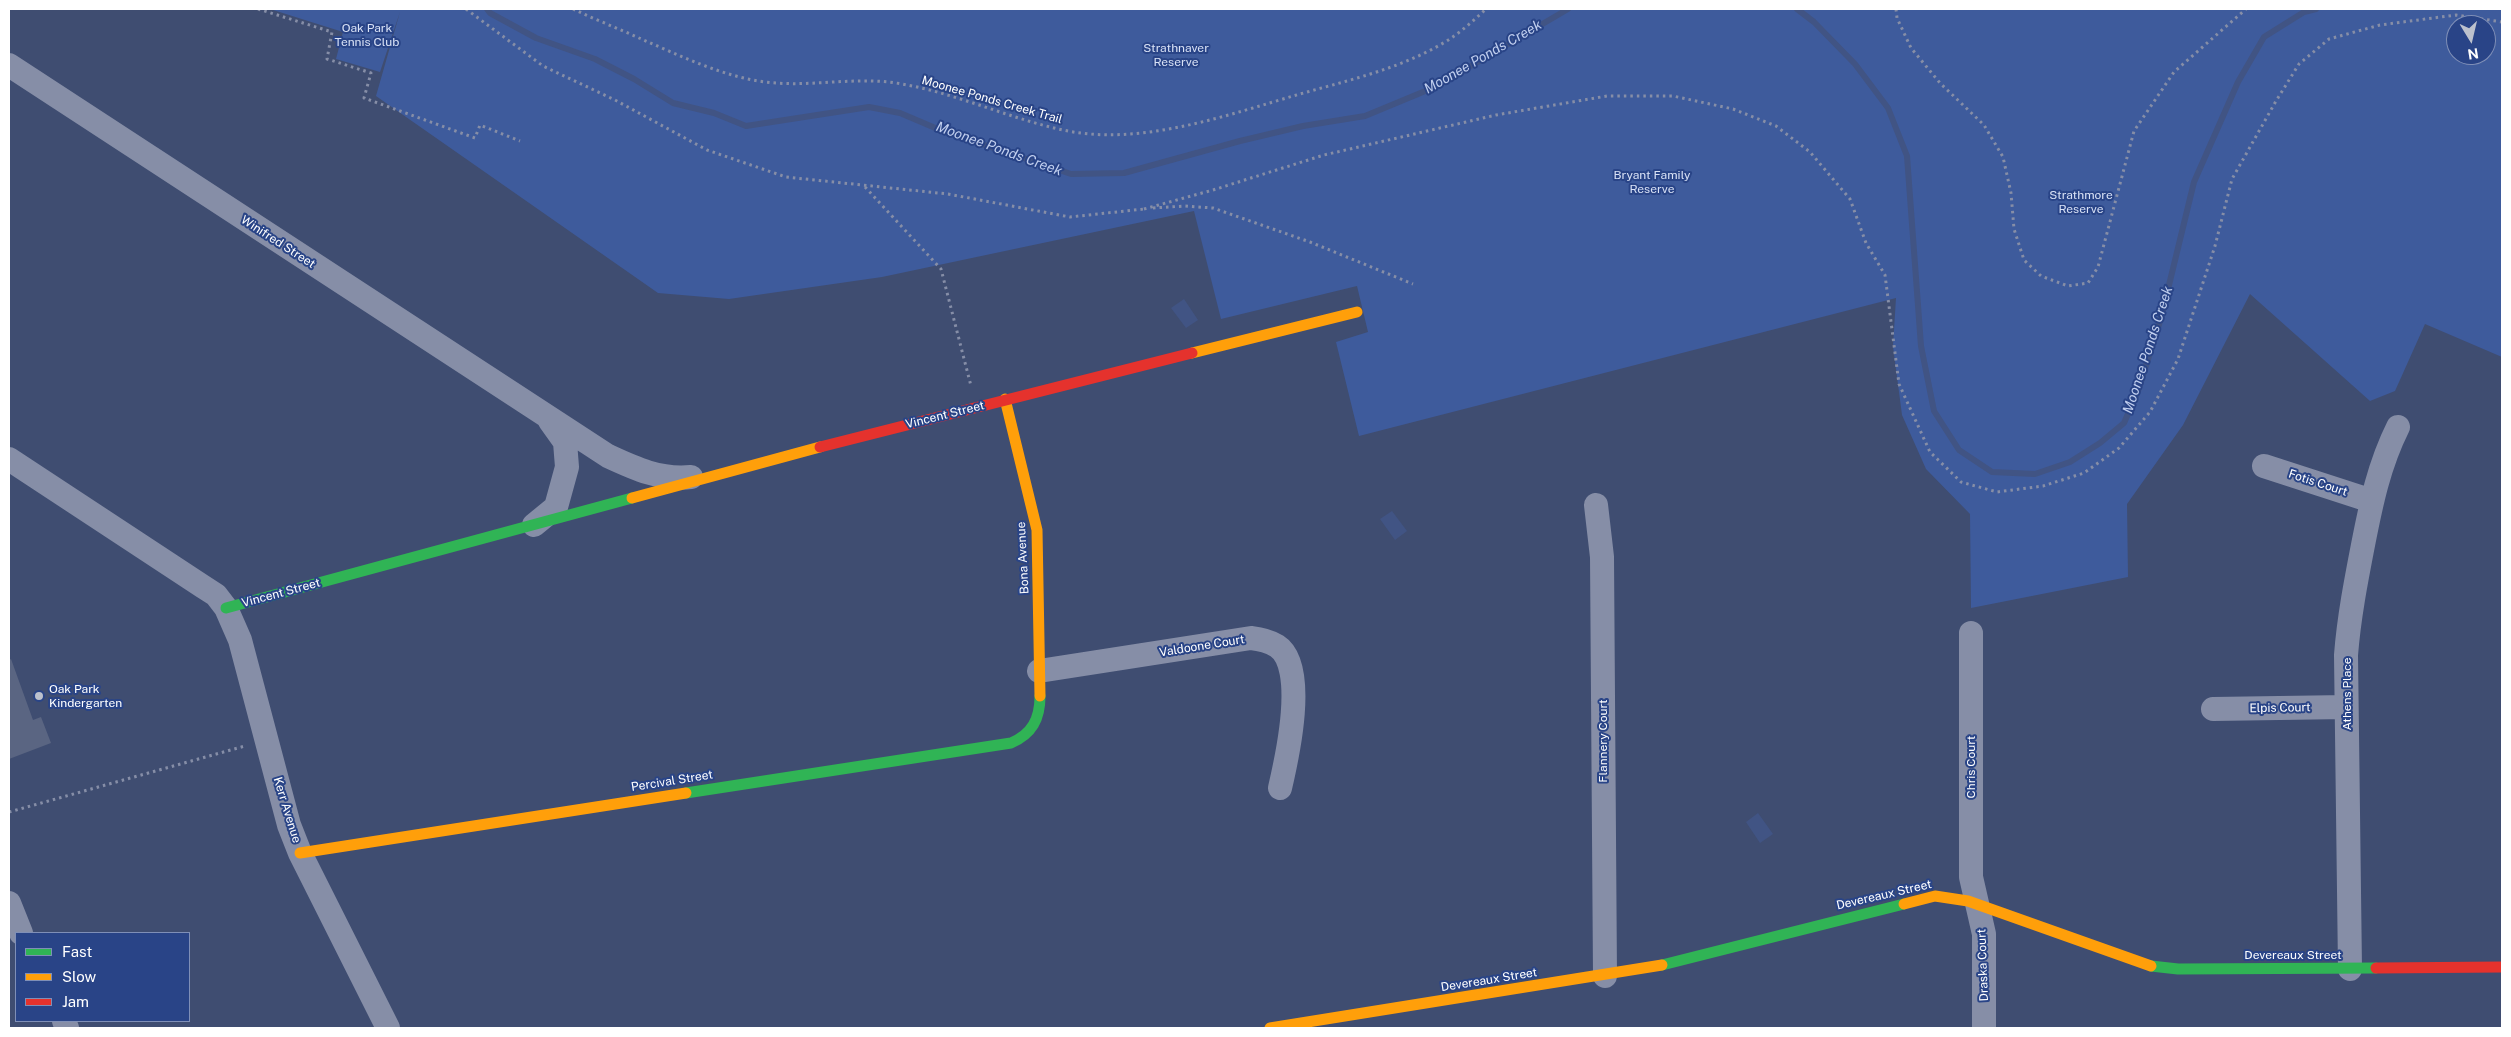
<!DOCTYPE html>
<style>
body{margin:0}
#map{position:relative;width:2511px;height:1037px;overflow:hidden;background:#3f4d71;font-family:"Public Sans",sans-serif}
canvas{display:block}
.frame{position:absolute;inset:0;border:10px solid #fff;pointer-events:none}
.legend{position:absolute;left:15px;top:932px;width:175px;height:90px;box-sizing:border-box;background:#294487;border:1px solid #7f8fb7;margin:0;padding:6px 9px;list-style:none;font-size:15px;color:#fff}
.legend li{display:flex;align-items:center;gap:10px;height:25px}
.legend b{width:25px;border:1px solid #7f8fb7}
.north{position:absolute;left:2446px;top:15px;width:50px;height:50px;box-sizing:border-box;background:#294487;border:1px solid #7f8fb7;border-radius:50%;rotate:171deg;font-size:14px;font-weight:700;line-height:20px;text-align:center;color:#fff}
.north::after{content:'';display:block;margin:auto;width:18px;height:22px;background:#bcc1cd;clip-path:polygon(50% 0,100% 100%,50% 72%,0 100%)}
</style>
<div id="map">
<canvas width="2511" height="1037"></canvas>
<div class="frame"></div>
<ul class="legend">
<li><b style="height:6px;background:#30b455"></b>Fast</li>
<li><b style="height:6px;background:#ff9f0a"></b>Slow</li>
<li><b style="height:6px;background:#e5322d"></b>Jam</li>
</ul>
<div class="north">N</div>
</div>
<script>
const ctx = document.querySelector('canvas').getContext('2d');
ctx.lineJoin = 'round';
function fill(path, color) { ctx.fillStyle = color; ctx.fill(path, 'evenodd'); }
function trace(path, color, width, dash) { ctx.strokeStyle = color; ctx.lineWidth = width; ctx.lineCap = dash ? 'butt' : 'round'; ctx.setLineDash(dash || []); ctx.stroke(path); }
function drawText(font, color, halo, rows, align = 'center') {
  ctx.font = font + ' "Public Sans",sans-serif'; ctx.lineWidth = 4; ctx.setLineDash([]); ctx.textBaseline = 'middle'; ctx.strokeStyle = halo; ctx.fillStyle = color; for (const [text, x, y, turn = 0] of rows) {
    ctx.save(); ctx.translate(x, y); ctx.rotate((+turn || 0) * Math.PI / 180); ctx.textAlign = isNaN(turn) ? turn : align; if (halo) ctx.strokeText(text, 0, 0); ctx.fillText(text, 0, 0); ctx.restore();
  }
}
const green = new Path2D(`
 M270,9H2502V357L2425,324L2395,391L2370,401L2250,294L2183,425L2127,504L2128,577L1971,608L1970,514L1926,469L1902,415L1893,346L1896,298L1359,436L1336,342L1368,332L1357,286L1221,319L1194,211L882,277L729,299L658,293L376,96L400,12L380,72L336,59L343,32ZM2456,25H2486V55H2456Z`);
const water = new Path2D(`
 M1184,299L1198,320L1186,328L1171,308Z
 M1392,511L1407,531L1395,540L1380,519Z
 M1758,813L1773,834L1760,843L1746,822Z`);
const stream = new Path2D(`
 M487,9L490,13L536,38L595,59L634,79L673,103L714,113L746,126L869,107L900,113L940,130L1071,174L1124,173L1240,141L1303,126L1365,116L1435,87L1568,9
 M1797,9L1814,22L1855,64L1888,108L1907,156L1921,346L1934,411L1959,450L1992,472L2035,474L2070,462L2100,443L2124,423L2138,391L2161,318L2194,182L2238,82L2264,37L2304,12L2316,9`);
const building = new Path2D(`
 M11,659L33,720L41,717L51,743L9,759V660Z`);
const path = new Path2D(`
 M258,9L332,32L327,59L371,73L364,98L475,138L480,125L520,141
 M466,9L543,66L615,100L707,150L786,177L948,194L1070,217L1144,209
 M573,9C594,19 617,28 639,38C681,56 729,80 776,83C816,86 856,77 896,83C954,92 1007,118 1063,130C1140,147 1227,115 1300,94C1349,80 1400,69 1445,42C1460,33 1473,21 1486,9
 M1896,9L1897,18L1911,48L1940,83L1984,125L2003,157L2011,193L2014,229L2024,260L2041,276L2068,286L2088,283L2098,267L2134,131L2174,72L2246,9
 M865,187L941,269L971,386
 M1153,208L1185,206L1213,208L1310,242L1413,284
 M1144,209L1213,190L1324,155L1496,115L1607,96H1673L1733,109L1776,126L1810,152L1850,199L1866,243L1885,275L1899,384L1930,452L1961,482L1997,492L2043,486L2084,473L2119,448L2150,412L2178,359L2215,246L2232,179L2276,101L2299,64L2329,39L2380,25L2456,15L2502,22
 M9,812L245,746`);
const street = new Path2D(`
 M9,65L608,456C636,469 660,480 691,477
 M9,459L202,586L216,595L226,608L240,640L289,825L300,853L388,1028
 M2264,466L2372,501
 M1596,505L1602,557L1605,976
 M534,525L556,507L567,467L565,442L550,421
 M1971,633V877L1984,934V1028
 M1039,671L1251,638C1260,639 1269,641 1277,646C1308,666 1287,758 1280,788
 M2213,709L2346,707
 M9,903L21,933
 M2350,969L2346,655C2349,617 2356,581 2363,545C2371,504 2379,465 2398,427
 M64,1021L67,1028`);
const fast = new Path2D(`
 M226,608L632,498
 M686,793L1011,743C1032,734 1040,719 1040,696
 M1662,965L1904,904
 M2151,966L2178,969L2376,968`);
const slow = new Path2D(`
 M1192,353L1357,312
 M1005,399L1037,530L1040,696
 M632,498L820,447
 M300,853L686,793
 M1904,904L1935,896L1968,901L2151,966
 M1270,1028L1662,965`);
const jam = new Path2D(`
 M820,447L1192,353
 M2376,968L2502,967`);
const markers = [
 [39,696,5,"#bcc1cd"]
];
const parkNames = [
 ["Oak Park",367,28],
 ["Tennis Club",367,42],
 ["Strathnaver",1176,48],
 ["Reserve",1176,62],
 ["Bryant Family",1652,175],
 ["Reserve",1652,189],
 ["Strathmore",2081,195],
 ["Reserve",2081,209]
];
const streetNames = [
 ["Moonee Ponds Creek Trail",992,100,16],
 ["Winifred Street",278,242,33],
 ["Vincent Street",945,415,-14],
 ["Fotis Court",2318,483,18],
 ["Bona Avenue",1023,558,-93],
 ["Vincent Street",281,593,-15],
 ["Valdoone Court",1202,646,-9],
 ["Athens Place",2347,694,-90],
 ["Elpis Court",2280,708,-1],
 ["Flannery Court",1603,741,-90],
 ["Chris Court",1971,767,-90],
 ["Percival Street",672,781,-9],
 ["Kerr Avenue",287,810,73],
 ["Devereaux Street",1884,895,-13],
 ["Devereaux Street",2293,955],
 ["Draska Court",1983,965,-92],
 ["Devereaux Street",1489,980,-9]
];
const poiNames = [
 ["Oak Park",49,689],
 ["Kindergarten",49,703]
];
const waterNames = [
 ["Moonee Ponds Creek",1483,57,-30],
 ["Moonee Ponds Creek",999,149,20],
 ["Moonee Ponds Creek",2148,350,-72]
];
fill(green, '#3e5b9c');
fill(water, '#415484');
trace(stream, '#415484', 6);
fill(building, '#5a6582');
trace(path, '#868ea7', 3, [2.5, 4]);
trace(street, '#868ea7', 24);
trace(fast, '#30b455', 11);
trace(slow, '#ff9f0a', 11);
trace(jam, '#e5322d', 11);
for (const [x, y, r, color] of markers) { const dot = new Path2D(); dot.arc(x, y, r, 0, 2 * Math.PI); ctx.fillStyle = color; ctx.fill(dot); trace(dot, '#294487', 2); }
drawText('12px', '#d9e2f6', '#294487', parkNames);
drawText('12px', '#fff', '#294487', streetNames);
drawText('12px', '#fff', '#294487', poiNames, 'left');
drawText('italic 14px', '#c1cfef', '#294487', waterNames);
</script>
